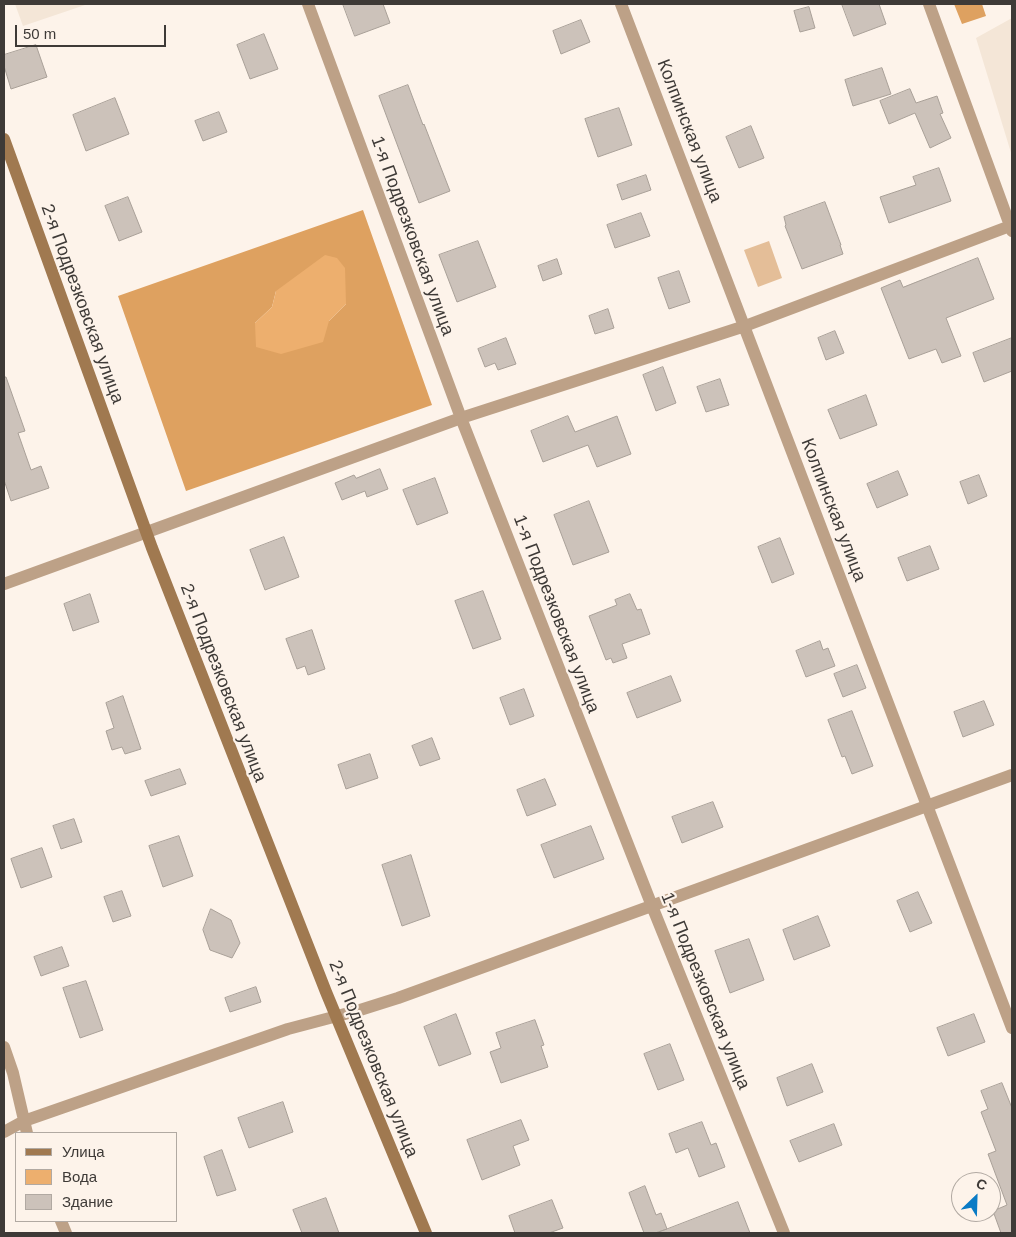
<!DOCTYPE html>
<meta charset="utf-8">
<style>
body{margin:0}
#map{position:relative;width:1016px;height:1237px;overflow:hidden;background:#fdf3ea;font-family:Arial,sans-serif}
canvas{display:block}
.frame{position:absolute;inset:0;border:5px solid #3e3a37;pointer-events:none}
.legend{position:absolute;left:15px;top:1132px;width:162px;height:90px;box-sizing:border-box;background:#fdf3ea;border:1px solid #b1a9a2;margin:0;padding:6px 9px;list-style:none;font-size:15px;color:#3e3a37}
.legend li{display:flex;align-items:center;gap:10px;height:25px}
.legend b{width:25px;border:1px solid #b1a9a2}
.north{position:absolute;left:951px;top:1172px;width:50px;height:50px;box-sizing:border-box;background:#fdf3ea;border:1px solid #b1a9a2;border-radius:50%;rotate:24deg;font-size:14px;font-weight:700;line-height:20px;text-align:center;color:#3e3a37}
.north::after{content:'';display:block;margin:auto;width:18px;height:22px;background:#0a7bc5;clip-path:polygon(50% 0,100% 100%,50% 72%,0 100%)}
.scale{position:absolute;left:15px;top:25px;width:151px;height:22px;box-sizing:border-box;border:2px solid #3e3a37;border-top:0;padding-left:6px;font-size:15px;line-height:18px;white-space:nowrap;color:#3e3a37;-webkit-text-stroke:4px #fdf3ea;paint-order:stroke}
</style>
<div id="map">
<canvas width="1016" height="1237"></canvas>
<div class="frame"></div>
<ul class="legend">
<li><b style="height:6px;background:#a07950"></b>Улица</li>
<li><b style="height:14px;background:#edaf6e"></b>Вода</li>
<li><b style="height:14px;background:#ccc2ba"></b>Здание</li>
</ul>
<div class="north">С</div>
<div class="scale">50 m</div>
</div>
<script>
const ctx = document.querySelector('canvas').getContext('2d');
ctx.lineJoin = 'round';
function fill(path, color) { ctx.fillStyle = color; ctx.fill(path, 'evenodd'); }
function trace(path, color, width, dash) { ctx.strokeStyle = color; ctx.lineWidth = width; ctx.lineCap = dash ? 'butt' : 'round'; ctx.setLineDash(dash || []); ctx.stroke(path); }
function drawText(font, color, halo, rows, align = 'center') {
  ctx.font = font + ' Arial,sans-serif'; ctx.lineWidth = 4.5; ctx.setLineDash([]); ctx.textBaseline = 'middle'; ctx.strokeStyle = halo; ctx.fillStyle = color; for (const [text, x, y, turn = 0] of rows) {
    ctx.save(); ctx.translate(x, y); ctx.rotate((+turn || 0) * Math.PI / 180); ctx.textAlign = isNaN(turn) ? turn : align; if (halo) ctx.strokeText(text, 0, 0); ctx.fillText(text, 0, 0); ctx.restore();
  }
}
const built = new Path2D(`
 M15,4H88L23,26Z
 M1012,18V156L976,38Z`);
const green = new Path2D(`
 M769,241L782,278L758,287L744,250Z`);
const forest = new Path2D(`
 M954,4H982L986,16L962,24Z
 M363,210L432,405L186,491L118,296ZM276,291L346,304L329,321L255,323L272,307Z`);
const water = new Path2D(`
 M325,255L337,258L345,268L346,304L329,321L323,342L281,354L256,347L255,323L272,307L276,291Z`);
const building = new Path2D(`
 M343,4H383L390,23L355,36Z
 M842,4H879L886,24L854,36Z
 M809,7L815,28L800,32L794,11Z
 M581,20L590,42L561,54L553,31Z
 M264,34L278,69L250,79L237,45Z
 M36,45L47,77L11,89L4,66V55Z
 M882,68L891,94L853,106L845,80Z
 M408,85L423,125L424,124L450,191L419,203L379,96Z
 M910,89L916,103L937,96L943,113L940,114L951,138L930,148L915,113L889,124L880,101Z
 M115,98L129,134L86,151L73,115Z
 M619,108L632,145L598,157L585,119Z
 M219,112L227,132L203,141L195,121Z
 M751,126L764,158L739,168L726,137Z
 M939,168L951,201L889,223L880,197L916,185L913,177Z
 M646,175L651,190L622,200L617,185Z
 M128,197L142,232L119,241L105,206Z
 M825,202L841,245H840L843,254L802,269L785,226L786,225L784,217Z
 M641,213L650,236L615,248L607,225Z
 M478,241L496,287L457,302L439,255Z
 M978,258L994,299L946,318L961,356L942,363L936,349L909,359L881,288L900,280L903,287Z
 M557,259L562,274L543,281L538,266Z
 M679,271L690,302L669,309L658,278Z
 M608,309L614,328L595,334L589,316Z
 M835,331L844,353L826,360L818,338Z
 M506,338L516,364L498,370L495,363L485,367L478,349Z
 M1012,338V371L984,382L973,353Z
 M663,367L676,403L656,411L643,375Z
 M4,377H6L25,431L18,433L31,470L41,466L49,488L11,501L4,480Z
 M720,379L729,405L706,412L697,387Z
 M866,395L877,425L840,439L828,410Z
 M568,416L575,432L617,416L631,454L597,467L588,445L543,462L531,431Z
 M380,469L388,489L367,497L365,491L342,500L335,483L354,475L356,478Z
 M898,471L908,495L877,508L867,484Z
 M979,475L987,496L968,504L960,482Z
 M435,478L448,513L417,525L403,490Z
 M589,501L609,552L573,565L554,515Z
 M284,537L299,577L265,590L250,550Z
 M780,538L794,574L772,583L758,547Z
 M930,546L939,569L907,581L898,558Z
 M483,591L501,639L473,649L455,601Z
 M90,594L99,622L73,631L64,604Z
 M630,594L637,610L641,609L650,634L622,644L627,658L613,663L611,658L606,660L589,616L617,605L615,600Z
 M312,630L325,669L308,675L305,666L297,669L286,639Z
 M820,641L823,650L828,648L835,666L806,677L796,651Z
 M857,665L866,688L843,697L834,674Z
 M671,676L681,701L637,718L627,693Z
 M524,689L534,716L510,725L500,698Z
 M123,696L141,749L125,754L122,747L112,750L106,731L114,728L106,703Z
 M984,701L994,725L963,737L954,712Z
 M852,711L873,766L852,774L845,756L842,757L828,720Z
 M432,738L440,759L420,766L412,746Z
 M370,754L378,778L346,789L338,765Z
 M180,769L186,784L151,796L145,781Z
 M545,779L556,805L527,816L517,790Z
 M713,802L723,827L682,843L672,817Z
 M74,819L82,842L61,849L53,826Z
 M591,826L604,859L554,878L541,845Z
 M179,836L193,876L163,887L149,846Z
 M42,848L52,877L21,888L11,859Z
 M411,855L430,916L402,926L382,865Z
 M122,891L131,916L113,922L104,897Z
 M918,892L932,923L910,932L897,901Z
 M211,909L231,920L240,943L232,958L210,950L203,930Z
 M818,916L830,946L794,960L783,930Z
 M749,939L764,980L730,993L715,951Z
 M62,947L69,966L41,976L34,957Z
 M86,981L103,1030L80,1038L63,988Z
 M256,987L261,1002L230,1012L225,998Z
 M456,1014L471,1054L439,1066L424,1027Z
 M974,1014L985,1042L948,1056L937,1028Z
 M535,1020L544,1045L541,1046L548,1067L501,1083L490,1052L501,1048L496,1033Z
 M670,1044L684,1080L658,1090L644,1054Z
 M812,1064L823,1092L787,1106L777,1078Z
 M1002,1083L1012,1108V1233H1001L993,1211L1007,1205L988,1154L996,1151L981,1112L988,1109L981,1091Z
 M283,1102L293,1132L249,1148L238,1118Z
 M521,1120L529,1140L513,1146L520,1165L482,1180L467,1140Z
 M702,1122L711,1145L716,1143L725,1167L699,1177L688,1148L676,1153L669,1134Z
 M834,1124L842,1145L799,1162L790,1141Z
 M222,1150L236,1190L217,1196L204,1157Z
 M645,1186L656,1215L661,1213L667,1229L655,1233H644L629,1193Z
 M326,1198L339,1233H302L293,1210Z
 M552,1200L563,1228L549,1233H515L509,1216Z
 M738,1202L750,1233H661L660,1232Z`);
const street = new Path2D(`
 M308,4L461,418L652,906L784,1233
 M621,4C753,345 880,687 1012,1028
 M929,4L1012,231
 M4,584L461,418L745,326L1010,226
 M4,1047L13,1073L27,1133
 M4,1132L24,1121L288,1029L360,1010L398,998L1012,775
 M61,1221L66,1233`);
const secondary = new Path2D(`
 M4,139L152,548L326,992L426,1233`);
const streetNames = [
 ["Колпинская улица",689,131,69],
 ["1-я Подрезковская улица",412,236,70],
 ["2-я Подрезковская улица",82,304,70],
 ["Колпинская улица",833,510,69],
 ["1-я Подрезковская улица",556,614,69],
 ["2-я Подрезковская улица",223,683,69],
 ["1-я Подрезковская улица",705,991,68],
 ["2-я Подрезковская улица",373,1059,68]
];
fill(built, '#f4e6d7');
fill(green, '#e4be98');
fill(forest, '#dea160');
fill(water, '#edaf6e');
fill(building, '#ccc2ba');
trace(building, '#a9a098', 1);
trace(street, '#bda187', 12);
trace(secondary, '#a07950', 12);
drawText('18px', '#3e3a37', '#fdf3ea', streetNames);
</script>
